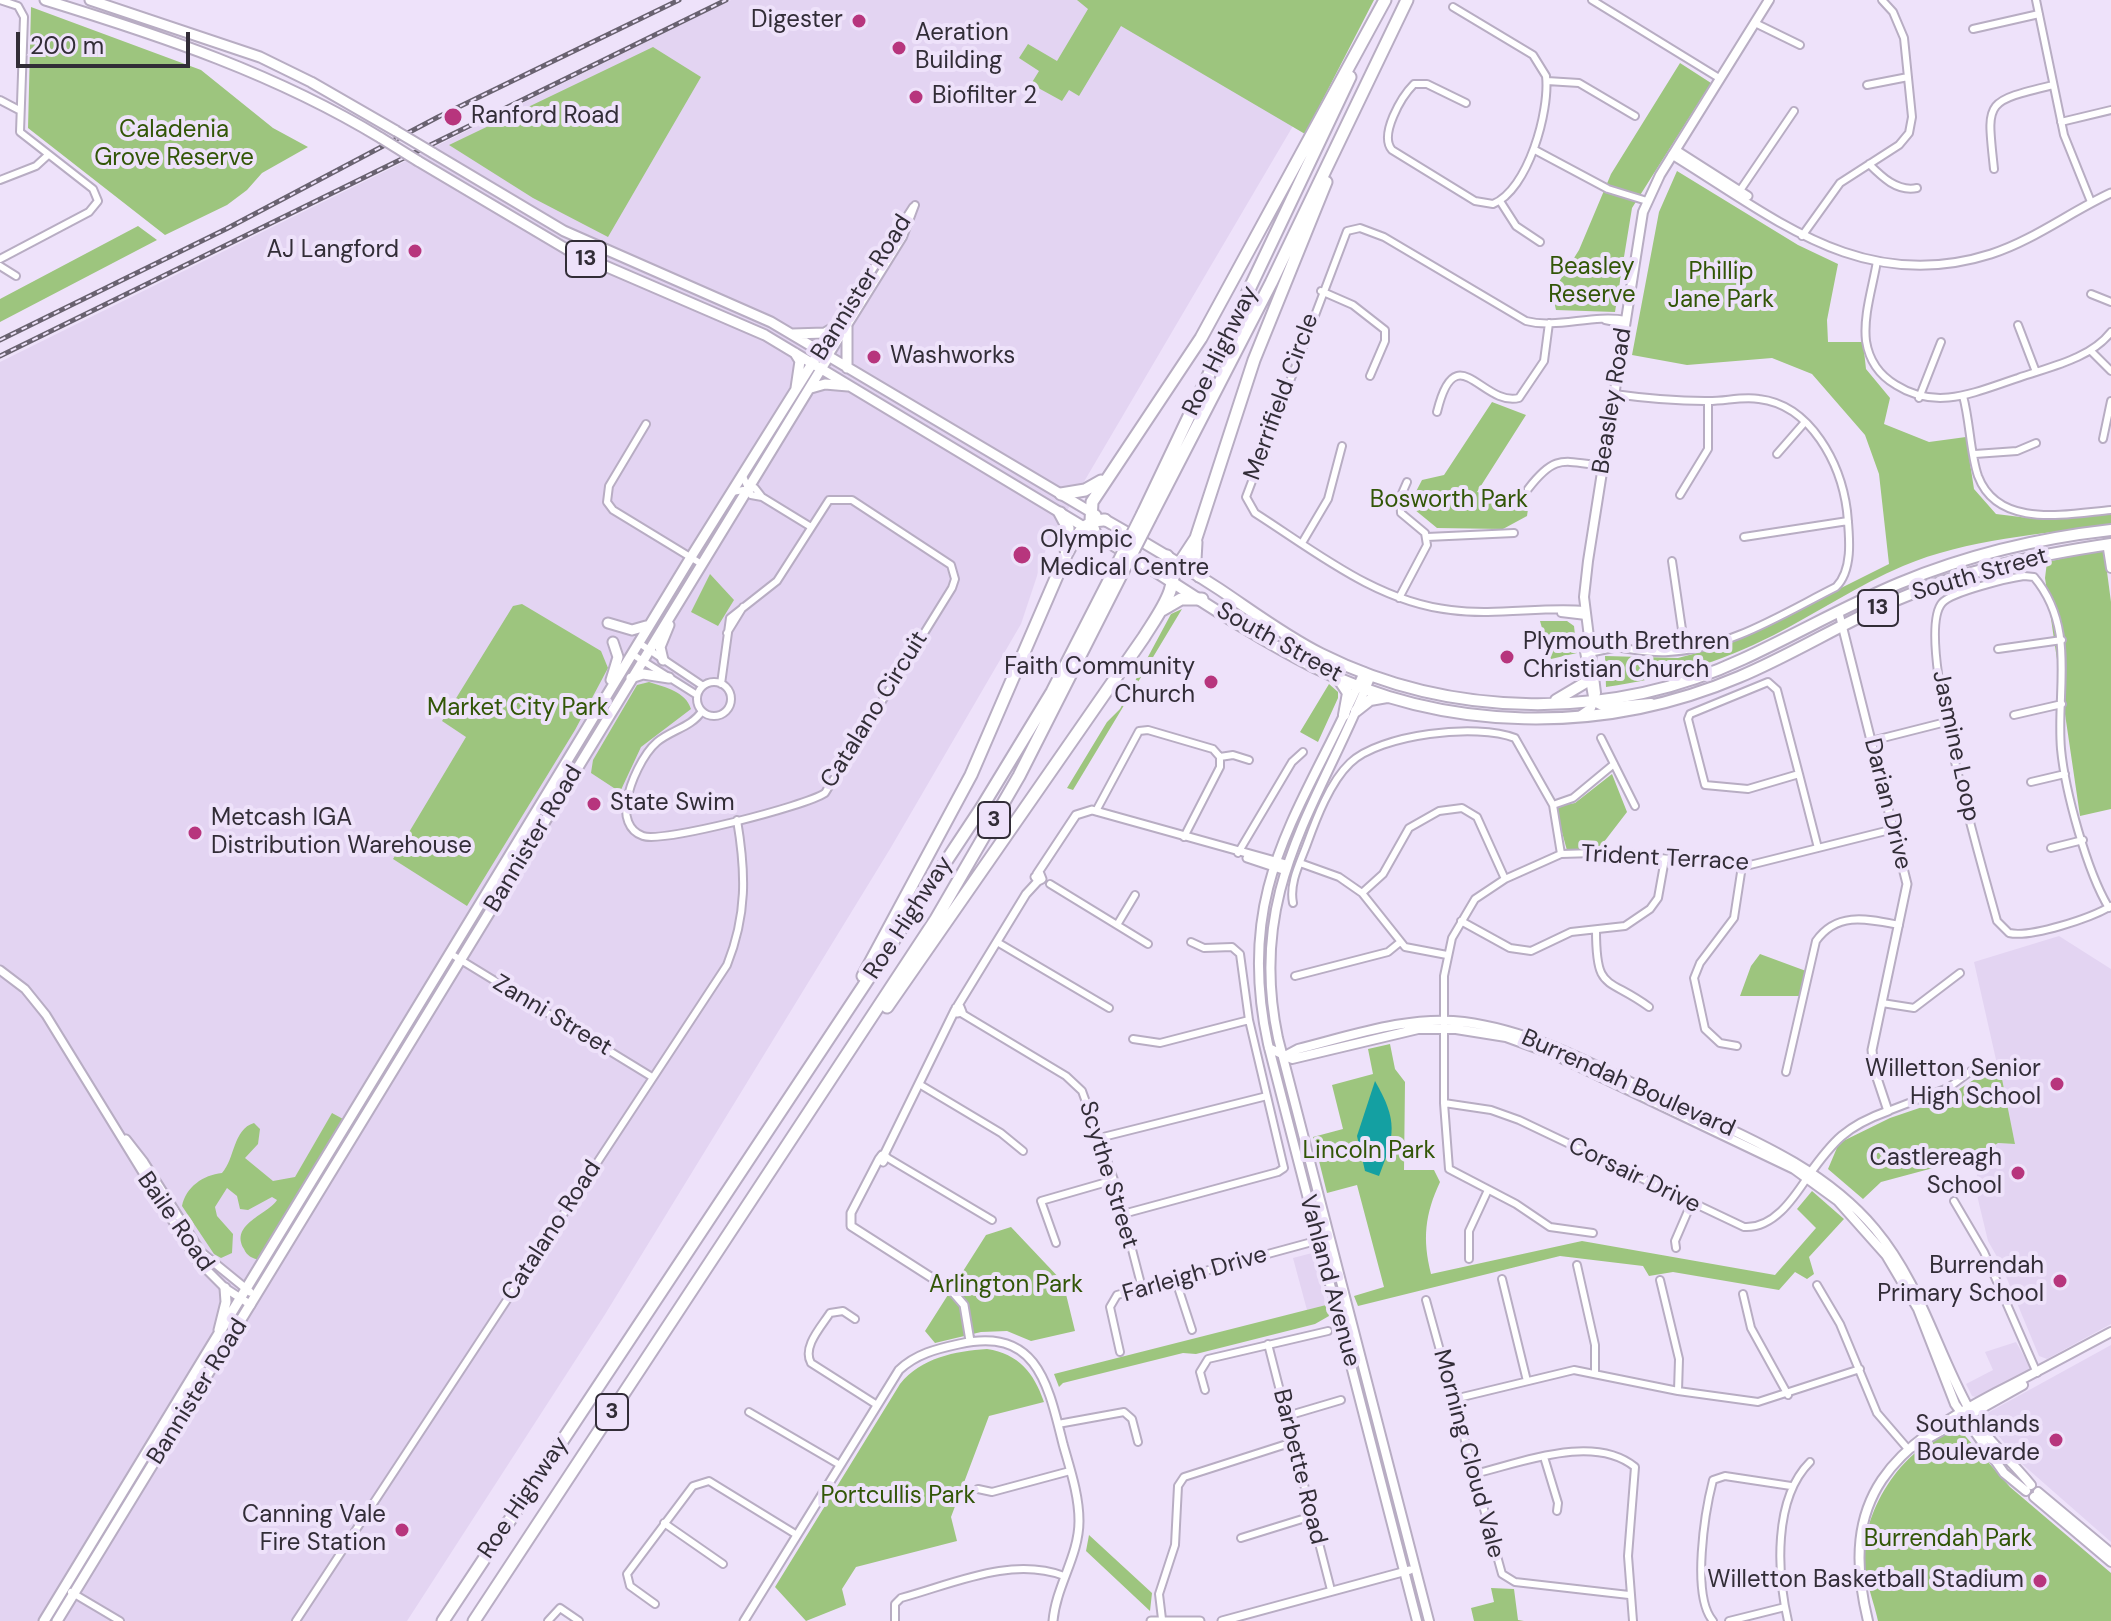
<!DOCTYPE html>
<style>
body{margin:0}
#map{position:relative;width:2111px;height:1621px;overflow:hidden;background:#eee2fa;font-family:"DM Sans",sans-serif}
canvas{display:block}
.scale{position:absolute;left:16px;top:32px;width:174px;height:36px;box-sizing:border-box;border:4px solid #322d37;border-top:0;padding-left:10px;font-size:24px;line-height:28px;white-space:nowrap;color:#322d37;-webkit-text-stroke:6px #eee2fa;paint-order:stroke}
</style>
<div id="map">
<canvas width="2111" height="1621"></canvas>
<div class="scale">200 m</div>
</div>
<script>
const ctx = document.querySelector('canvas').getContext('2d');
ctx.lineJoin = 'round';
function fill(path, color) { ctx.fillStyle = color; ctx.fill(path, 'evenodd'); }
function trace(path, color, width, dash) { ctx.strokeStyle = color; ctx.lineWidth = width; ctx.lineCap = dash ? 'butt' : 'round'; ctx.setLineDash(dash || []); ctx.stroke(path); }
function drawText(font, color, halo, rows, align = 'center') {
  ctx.font = font + ' "DM Sans",sans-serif'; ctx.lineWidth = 8; ctx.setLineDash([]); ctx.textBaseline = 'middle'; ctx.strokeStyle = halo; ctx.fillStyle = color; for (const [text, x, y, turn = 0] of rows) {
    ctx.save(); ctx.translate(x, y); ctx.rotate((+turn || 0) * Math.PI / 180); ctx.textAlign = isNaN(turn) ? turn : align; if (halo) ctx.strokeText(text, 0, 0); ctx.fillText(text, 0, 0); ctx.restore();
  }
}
const built = new Path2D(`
 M731,0H1367L1048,543L1021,624L890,849L604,1316L407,1621H0V362Z
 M2059,936L2111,969V1324L2047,1359L2039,1356L2000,1262L1988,1241L1976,1191L1978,1156L1998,1143L2015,1144L1974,962Z
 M1312,1253L1326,1305L1307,1310L1293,1258Z
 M2016,1342L2030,1367L2027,1373L1979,1398L1972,1396L1966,1384L1993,1370L1985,1352Z
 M2111,1345V1542L2021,1463L1982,1416Z`);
const green = new Path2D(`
 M1077,0H1374L1305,134L1121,26L1079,96L1069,90L1062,101L1031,84L1039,71L1019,58L1028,44L1057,61L1088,9Z
 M31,7L201,70L273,128L308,147L262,173L247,190L227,205L165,235L28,128Z
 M653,47L701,77L608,237L533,198L449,145Z
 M1680,63L1711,83L1632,208L1615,312L1556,310L1552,293L1579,250L1611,174Z
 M1677,171L1798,245L1838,264L1827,320L1828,342H1863L1866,369L1890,398L1884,424L1929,442L1966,437L1974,489L1996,514L2037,519L2111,513V525C2042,534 1967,539 1903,566C1858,585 1817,613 1774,635C1718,663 1668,678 1606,687L1605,656L1678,658L1727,645L1889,564L1879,474L1865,435L1812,374L1772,358L1687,365L1632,355L1659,212Z
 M138,226L157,240L0,322V299Z
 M1492,402L1526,415L1477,492L1529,502L1527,516L1503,529L1437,528L1409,505L1422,480L1444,475Z
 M2104,549L2111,602V809L2080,816L2045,578L2047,562Z
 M710,574L734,600L718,626L691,612Z
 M522,604L601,651L608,668L575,730L467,906L393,859L466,737L442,721L513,606Z
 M1182,609L1073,790L1067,788L1107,722L1120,709L1171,614Z
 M1540,621H1567L1574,626L1577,653L1551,659Z
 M649,682C665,687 686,692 691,709L641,747L620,792L591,773L593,760L637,685Z
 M1329,684L1338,692V698L1318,742L1300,732Z
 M1612,774L1627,812L1597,851L1568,854L1555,807L1575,803Z
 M1760,954L1806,971L1801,996H1740L1751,966Z
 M1390,1044L1395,1069L1405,1082L1404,1170H1434L1440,1182C1425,1214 1422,1239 1431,1274L1582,1241L1775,1275L1816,1228L1797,1209L1812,1191L1844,1219L1809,1257L1814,1274L1807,1279L1795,1272L1779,1290L1673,1272L1649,1276L1643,1266L1560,1256L1358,1306L1354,1296L1384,1287L1357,1185L1327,1193L1313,1137L1343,1129L1332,1085L1373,1074L1368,1049Z
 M1999,1064L2015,1144L1998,1143L1978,1156L1881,1182L1863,1199L1828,1169L1839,1143L1890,1118L1940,1101Z
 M332,1113L343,1119L259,1260C252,1258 247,1256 244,1249C229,1224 269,1214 277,1200L272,1197L248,1210L240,1209L237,1196L227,1188L215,1207L217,1216L233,1234L232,1253L221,1258L214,1254L182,1206C186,1187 203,1175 222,1173C235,1159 233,1129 254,1123L260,1129L258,1144L245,1158L273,1181L295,1177Z
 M1011,1227L1063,1282L1075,1331L1031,1341L1007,1331L981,1332L935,1343L925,1331L986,1235Z
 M1326,1305L1329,1316L1315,1324L1196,1354L1183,1353L1063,1383L1059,1387L1054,1374Z
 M987,1349C1019,1354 1034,1373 1044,1402L989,1416L951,1517L957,1541L856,1567L842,1589L846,1605L806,1621L775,1587L900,1384C921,1358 955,1351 987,1349Z
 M1959,1429L2010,1487L2111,1573V1621H1878C1874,1602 1865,1580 1864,1561C1863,1507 1905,1443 1959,1429Z
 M1089,1535L1152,1593L1150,1611L1086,1551Z
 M1491,1588L1514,1589L1518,1620L1524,1621H1474L1471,1608L1494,1602Z`);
const water = new Path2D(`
 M1375,1081C1398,1121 1395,1135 1379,1176L1365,1171L1357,1136Z`);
const minor = new Path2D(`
 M0,0L18,6L24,17L20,132L93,189L98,201L89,212L0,259
 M1592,0L1719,78
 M2036,0L2064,135L2091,202
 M1453,7L1533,55L1546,76C1550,111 1528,190 1493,204L1475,201L1392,150C1379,135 1401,97 1414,84H1427L1466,103
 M1755,23L1800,45
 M1973,29L2039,14
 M1547,81L1579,83L1635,116
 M1867,85L1908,77
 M0,100L19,110
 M2061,122L2111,110
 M1535,150L1608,189L1647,201
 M1869,164C1882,177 1897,192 1917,188
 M1994,169C1987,101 1983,102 2053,85
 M0,180L36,166L48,155
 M1739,192L1794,111
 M1500,201L1516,226L1540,242
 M1802,236L1840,183L1899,145L1909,133L1912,117L1904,38L1893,12L1882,0
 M1877,261C1873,286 1863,315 1866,341C1869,360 1879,375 1896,385C1937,411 1975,392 2018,378C2049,367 2090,359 2111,332
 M0,266L16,276
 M1321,291L1353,305L1385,330V341L1370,376
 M2091,294L2111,302
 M1605,320L1625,324
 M2018,325L2036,372
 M820,351L913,207
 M2091,351L2111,371
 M829,356L903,237L915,205
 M1963,396C1970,421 1970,453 1978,476C1998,529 2066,514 2111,510
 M1919,398L1941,342
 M1437,412C1456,334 1482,407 1519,398L1544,361L1549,323
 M646,424L609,486L607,502L613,510L700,563
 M2103,439L2111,401
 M1777,454L1805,422
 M1975,454L2017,451L2036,443
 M742,474L751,495L762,497L811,527
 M1528,489C1555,454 1562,461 1603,466
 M732,492L755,488L762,497
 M1680,495L1708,449V402
 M1427,537L1514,533
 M1744,537L1848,521
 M1302,543L1328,499L1342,446
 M1672,561L1685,650
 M1399,598L1427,545L1425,533L1401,513L1400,498L1407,482
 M1585,610C1543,606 1496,616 1451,610C1377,602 1316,552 1255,513L1246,497L1347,231L1360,228L1384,237L1526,321C1557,329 1592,314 1626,320
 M1561,613L1586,616
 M727,633L743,607
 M639,643L703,686
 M1588,646C1615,644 1642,654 1668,652C1728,649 1784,613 1836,587C1854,569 1849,534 1847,511C1841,464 1811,405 1759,399C1741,396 1723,402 1705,401C1675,401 1643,398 1614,394
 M1998,649L2062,640
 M1589,653L1613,648
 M632,654L697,695
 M697 699a17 17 0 1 1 34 0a17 17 0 1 1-34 0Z
 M702,711C692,727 671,730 657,742C643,754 630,782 627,801C624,815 628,831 643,836C662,843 806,806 825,793L952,588L955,579L951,565L852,500H829L777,581L730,618L721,684
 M2014,715L2062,704
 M1601,738L1635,806
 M1871,741L1946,722
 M1220,757L1233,755L1249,760
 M1799,774L1777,690L1768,682L1690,714L1688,719L1705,785L1748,789L1799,774L1818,848
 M2031,782L2065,774
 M1553,805L1573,798L1614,764
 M1096,811L1139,731L1148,730L1213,749L1220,757V767L1184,837
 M2051,848L2083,840
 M1238,853L1292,762L1303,752
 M1300,863L1339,877L1362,893L1405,947L1447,955
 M1050,884L1148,944
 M1362,893L1383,874L1409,828L1439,811L1462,808L1477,817L1505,879
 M1293,903C1289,883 1300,863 1307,844C1316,819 1330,782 1350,763C1380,734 1477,723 1515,738L1553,805L1561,854
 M2109,908C2087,872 2065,791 2061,749C2056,689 2077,628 2034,577L2024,576C2009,578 1951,592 1942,603C1913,637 1984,872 1997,921L2009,933C2031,938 2091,918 2111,906
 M1461,921L1510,948L1531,951L1571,932L1625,926L1650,909L1658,898L1665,859
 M1117,925L1135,895
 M1596,930C1596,993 1607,976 1649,1007
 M997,942L1109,1008
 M451,954L652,1077
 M1295,976L1388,952L1399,943
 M1882,1003L1914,1008L1960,973
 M961,1013L1066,1076L1082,1091L1114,1180L1142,1288
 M1133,1039L1160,1043L1249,1020
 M1737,1046L1720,1043L1705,1029L1694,978L1700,963L1734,918L1742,866
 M1786,1072L1816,941C1837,911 1868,919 1899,925
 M919,1084L1001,1133L1023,1151
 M1444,1103L1491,1110L1519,1120L1744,1227C1773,1229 1793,1199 1807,1178
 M1888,1111L1948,1088L1982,1063
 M1099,1138L1267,1096
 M886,1157L992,1220
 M1954,1201L1984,1252L2037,1373
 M1123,1214L1278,1172L1284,1168L1249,1020L1240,954L1232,947L1204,948L1191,942
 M1593,1233L1550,1227L1516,1204L1449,1169L1444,1103V976L1452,938L1475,899L1505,879L1561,854L1594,853L1750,865L1894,829
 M1056,1243L1041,1201L1114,1180
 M1676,1248L1675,1241L1691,1204
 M1469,1259V1231L1488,1190
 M1577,1265L1595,1345V1374
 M1175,1278L1192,1330
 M1502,1279L1527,1381
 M1660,1280L1679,1359L1678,1391
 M1817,1285L1840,1324L1877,1413L1908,1449
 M1743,1294L1751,1328L1788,1395
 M1426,1300L1502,1574L1515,1582L1629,1595
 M855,1319L843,1311L830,1313C821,1327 802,1347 811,1363L877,1405
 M1268,1344L1331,1590
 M1120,1352L1110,1307L1117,1295L1323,1239
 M1205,1390L1200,1372L1208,1359L1328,1331
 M1454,1399L1574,1370L1678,1391L1758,1402L1860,1369
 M749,1412L840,1465
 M1287,1416L1341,1400
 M1058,1424L1124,1412L1132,1419L1138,1442
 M1544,1457L1558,1503L1557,1511
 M1474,1474C1521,1463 1593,1433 1635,1467L1628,1556L1633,1621
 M978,1489L992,1492L1070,1471
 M664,1523L723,1564
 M1241,1538L1312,1516
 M71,1592L120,1621
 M655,1604L630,1586L627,1574L693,1486L709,1481L797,1535
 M1162,1619L1159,1594L1175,1545L1178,1486L1184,1477L1293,1442
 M296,1621L727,965C747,915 746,873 737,820
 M548,1621L560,1608L579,1621
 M895,1621V1604L901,1598C953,1584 1011,1556 1064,1576
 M1713,1621C1691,1596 1705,1511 1713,1480L1725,1476L1791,1486
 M1729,1621L1785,1607
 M1788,1621C1777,1573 1773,1499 1810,1462`);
const tertiary = new Path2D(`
 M1676,150L1748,196
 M1672,155C1775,218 1862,295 1991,254C2034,240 2070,212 2111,193
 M1247,858L1283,870
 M1037,874L1076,815L1092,810L1286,864
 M1040,874L1042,879L1038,881L1035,877Z
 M0,970L25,989L46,1015L196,1259L225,1288L251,1305
 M957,1007L1026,894L1038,881
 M960,1007L962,1012L957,1013L956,1008Z
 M126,1139L144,1162L201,1252L250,1292
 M882,1155L886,1157L883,1162L879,1159Z
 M884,1155L955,1010
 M879,1159L851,1213V1226L951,1290L964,1305L970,1341
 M1808,1176C1833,1141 1846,1126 1888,1111L1874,1069L1872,1050L1907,884L1839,613
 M744,1621L899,1370C916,1354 936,1349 959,1344C1037,1326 1048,1384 1063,1444C1070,1469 1079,1495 1079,1521C1079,1556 1056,1586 1053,1621
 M1151,1621H1200
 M1222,1621L1410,1570`);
const secondary = new Path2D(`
 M2111,544L2108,549L2111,568
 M1583,640L1594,702L1604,707L1651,703
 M1364,672C1304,810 1233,883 1268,1044L1417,1621
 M1371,675C1320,804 1246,889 1278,1038L1429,1621
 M1581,715L1591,708L1596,693L1584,597L1588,561L1643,212L1660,175L1769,0
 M1269,1048L1292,1059L1418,1029H1456L1506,1037L1553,1054L1794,1169L1838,1201L1886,1255L1918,1309L1955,1404L2004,1473L2026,1491
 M1283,1057L1298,1049C1350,1036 1410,1015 1464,1022C1534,1031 1598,1067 1661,1097C1736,1133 1820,1163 1875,1229C1921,1284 1936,1350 1970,1411C1986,1440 2011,1460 2031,1485
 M1909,1449L2023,1385
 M2038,1492L2111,1553
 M2034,1497L2111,1562
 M1868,1621C1837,1495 1893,1447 1997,1392C2035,1373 2073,1352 2111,1332`);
const primary = new Path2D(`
 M45,0C162,36 276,74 381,138
 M90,0L260,57L311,82L396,131
 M433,153L564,231L771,322L1096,515
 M418,161L568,250L765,335L1089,530
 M847,327V368
 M792,334L825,333L832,329
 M795,353L800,361L796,388
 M811,388L825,384L848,386
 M608,623L632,630L646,626
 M663,660L660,647L669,625
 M631,678L643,674L669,678
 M611,680L618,657L613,642
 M219,1330L226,1302L225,1288
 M44,1621L691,557L820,351
 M57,1621L829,356`);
const trunk = new Path2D(`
 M1105,520C1144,542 1182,565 1219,589C1252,611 1285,636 1321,654C1451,719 1611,721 1743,659C1795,635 1847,605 1900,583C1968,555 2039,538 2111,530
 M1095,534C1168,577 1237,628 1312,666C1444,733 1603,735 1739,677C1792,655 1842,623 1896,600C1965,570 2037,555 2111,544
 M1338,678L1348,693L1344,715
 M1556,700L1588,681
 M1356,711L1370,700L1387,697`);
const motorway = new Path2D(`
 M1061,494L1085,490L1101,481
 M1060,513L1068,528L1066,550
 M1143,513L1350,77
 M1150,518L1271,283L1407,0
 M1095,534L1091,521L1092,502L1201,338L1385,0
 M1196,542L1195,560L1199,576
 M1157,571L1175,570L1196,538L1254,360L1326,182
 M1162,610L1181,599H1202
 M863,976L971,775L1066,555C1075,538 1084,519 1105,520
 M887,1007L1144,637C1158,614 1185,581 1167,556
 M443,1621L982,807L1052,692L1118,563
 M474,1621L936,919L1019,776L1125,567`);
const rail = new Path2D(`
 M0,340L226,229L438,117L679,0
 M0,356L726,0`);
const primaryBridge = new Path2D(`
 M396,131L433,153
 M381,138L418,161`);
const motorwayBridge = new Path2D(`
 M1118,563L1143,513
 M1125,567L1150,518`);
const markers = [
 [859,21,8,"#b7357d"],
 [899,48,8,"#b7357d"],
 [916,97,8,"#b7357d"],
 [453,117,10,"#b7357d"],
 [415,251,8,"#b7357d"],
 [874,357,8,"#b7357d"],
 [1022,555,10,"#b7357d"],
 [1507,657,8,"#b7357d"],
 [1211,682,8,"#b7357d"],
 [594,804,8,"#b7357d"],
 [195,833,8,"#b7357d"],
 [2057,1084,8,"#b7357d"],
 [2018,1173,8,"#b7357d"],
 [2060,1281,8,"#b7357d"],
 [2056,1440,8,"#b7357d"],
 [402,1530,8,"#b7357d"],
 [2040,1581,8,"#b7357d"]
];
const shields = [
 [586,259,40],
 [1878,608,40],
 [994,820,32],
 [612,1412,32]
];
const shieldNames = [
 ["13",586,259],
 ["13",1878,608],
 ["3",994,820],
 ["3",612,1412]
];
const poiNames = [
 ["Digester",843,21],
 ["Aeration",915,34,"left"],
 ["Building",915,62,"left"],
 ["Biofilter 2",932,97,"left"],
 ["Ranford Road",471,117,"left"],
 ["AJ Langford",399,251],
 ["Washworks",890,357,"left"],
 ["Olympic",1040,541,"left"],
 ["Medical Centre",1040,569,"left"],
 ["Plymouth Brethren",1523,643,"left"],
 ["Christian Church",1523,671,"left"],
 ["Faith Community",1195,668],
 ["Church",1195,696],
 ["State Swim",610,804,"left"],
 ["Metcash IGA",211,819,"left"],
 ["Distribution Warehouse",211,847,"left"],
 ["Willetton Senior",2041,1070],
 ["High School",2041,1098],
 ["Castlereagh",2002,1159],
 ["School",2002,1187],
 ["Burrendah",2044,1267],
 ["Primary School",2044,1295],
 ["Southlands",2040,1426],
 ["Boulevarde",2040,1454],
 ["Canning Vale",386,1516],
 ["Fire Station",386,1544],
 ["Willetton Basketball Stadium",2024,1581]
];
const parkNames = [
 ["Caladenia",174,131],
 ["Grove Reserve",174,159],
 ["Beasley",1592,268],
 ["Reserve",1592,296],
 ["Phillip",1721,273],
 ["Jane Park",1721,301],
 ["Bosworth Park",1449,501],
 ["Market City Park",518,709],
 ["Lincoln Park",1369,1152],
 ["Arlington Park",1006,1286],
 ["Portcullis Park",898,1497],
 ["Burrendah Park",1948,1540]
];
const streetNames = [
 ["Bannister Road",862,288,-58],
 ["Roe Highway",1221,351,-64],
 ["Merrifield Circle",1282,397,-70],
 ["Beasley Road",1613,401,-81],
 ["South Street",1980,575,-16],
 ["South Street",1279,643,29],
 ["Catalano Circuit",875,710,-58],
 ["Jasmine Loop",1955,746,78],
 ["Darian Drive",1887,804,76],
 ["Bannister Road",534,839,-59],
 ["Trident Terrace",1665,859,3],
 ["Roe Highway",909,918,-57],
 ["Zanni Street",552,1016,31],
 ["Burrendah Boulevard",1628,1084,24],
 ["Scythe Street",1108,1175,73],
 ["Corsair Drive",1634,1176,26],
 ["Baile Road",175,1222,55],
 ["Catalano Road",552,1231,-57],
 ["Farleigh Drive",1195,1275,-16],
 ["Vahland Avenue",1329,1281,75],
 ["Bannister Road",198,1392,-58],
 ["Morning Cloud Vale",1468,1454,75],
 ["Barbette Road",1299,1467,76],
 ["Roe Highway",524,1498,-56]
];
fill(built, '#e3d4f2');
fill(green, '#9dc57e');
fill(water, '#14a0a2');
trace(minor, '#b8adc3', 10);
trace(tertiary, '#b8adc3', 11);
trace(secondary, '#b8adc3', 12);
trace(primary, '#b8adc3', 13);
trace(trunk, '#b8adc3', 14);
trace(motorway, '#b8adc3', 15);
trace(minor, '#fff', 6);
trace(tertiary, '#fff', 7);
trace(secondary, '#fff', 8);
trace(primary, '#fff', 9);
trace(trunk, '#fff', 10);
trace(motorway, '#fff', 11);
trace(rail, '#696270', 5);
trace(rail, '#eee2fa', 2, [6]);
trace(primaryBridge, '#b8adc3', 13, []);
trace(motorwayBridge, '#b8adc3', 15, []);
trace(primaryBridge, '#fff', 9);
trace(motorwayBridge, '#fff', 11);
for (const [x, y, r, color] of markers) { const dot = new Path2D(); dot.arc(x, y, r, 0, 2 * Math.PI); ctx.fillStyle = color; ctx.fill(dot); trace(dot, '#eee2fa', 3); }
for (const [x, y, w] of shields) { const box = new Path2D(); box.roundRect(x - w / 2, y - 18, w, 36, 6); ctx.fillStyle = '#eee2fa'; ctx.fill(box); trace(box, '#322d37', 2); }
drawText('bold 22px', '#322d37', null, shieldNames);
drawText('24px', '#322d37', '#eee2fa', poiNames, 'right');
drawText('24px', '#325607', '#eee2fa', parkNames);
drawText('24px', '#322d37', '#eee2fa', streetNames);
</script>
